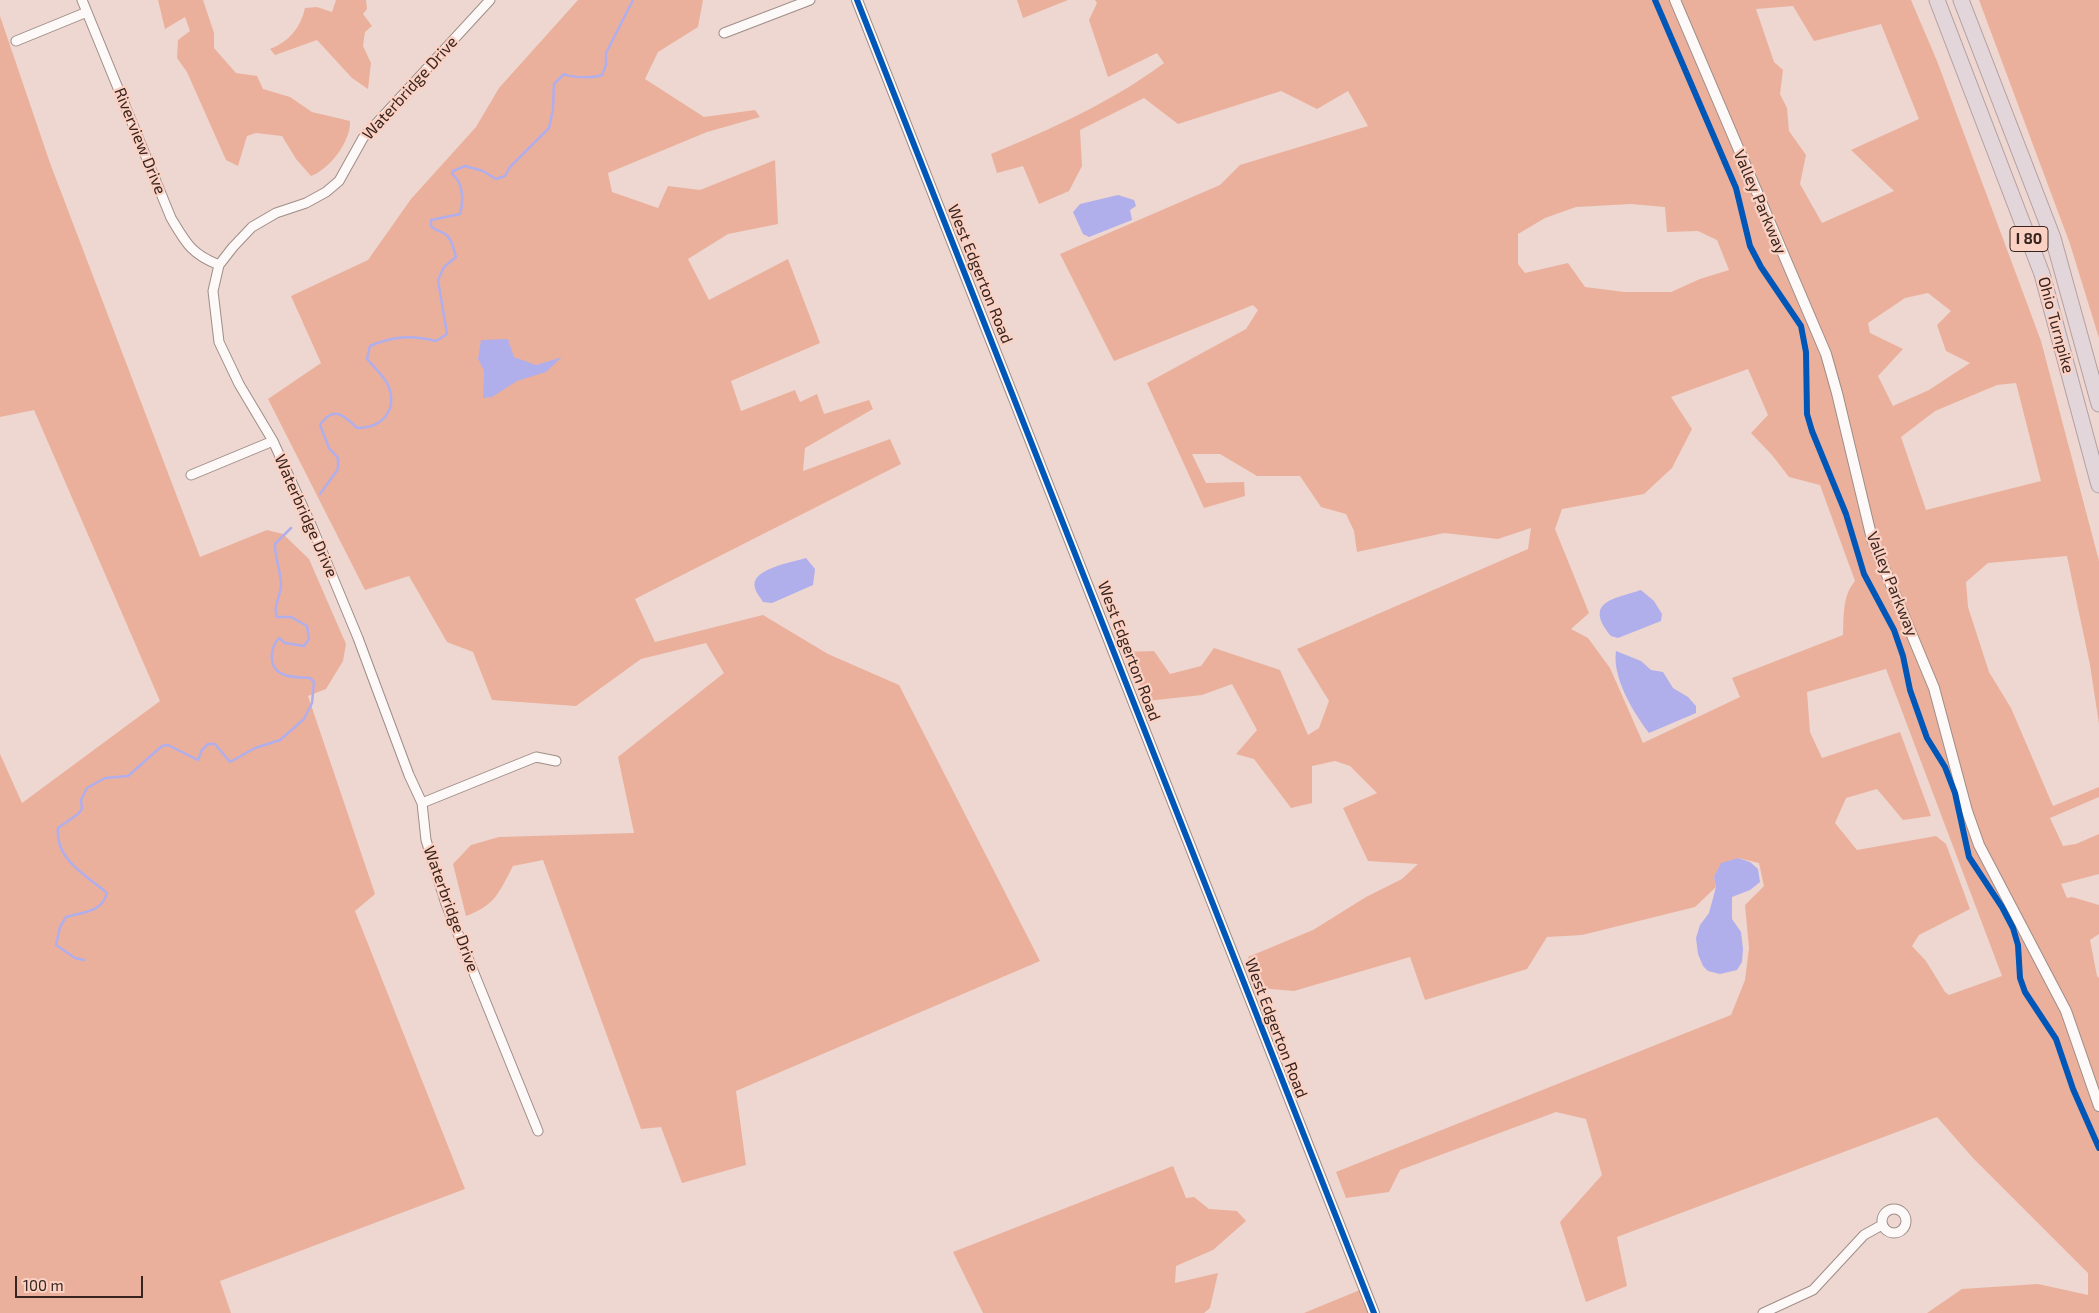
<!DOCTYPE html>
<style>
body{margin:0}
#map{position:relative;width:2099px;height:1313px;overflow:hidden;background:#edd7d0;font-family:"Exo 2",sans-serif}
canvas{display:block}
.scale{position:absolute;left:15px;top:1276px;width:128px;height:22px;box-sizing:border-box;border:2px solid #37241e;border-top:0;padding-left:6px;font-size:15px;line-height:18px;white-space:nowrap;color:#37241e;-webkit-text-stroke:4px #fad1c3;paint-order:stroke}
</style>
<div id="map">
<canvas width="2099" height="1313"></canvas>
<div class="scale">100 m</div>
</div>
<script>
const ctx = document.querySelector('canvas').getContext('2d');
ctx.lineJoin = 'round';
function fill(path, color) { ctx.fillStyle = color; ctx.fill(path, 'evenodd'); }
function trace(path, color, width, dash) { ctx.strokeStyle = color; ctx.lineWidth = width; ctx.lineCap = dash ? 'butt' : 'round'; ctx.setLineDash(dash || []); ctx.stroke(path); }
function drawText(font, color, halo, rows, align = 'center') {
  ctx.font = font + ' "Exo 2",sans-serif'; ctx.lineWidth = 4.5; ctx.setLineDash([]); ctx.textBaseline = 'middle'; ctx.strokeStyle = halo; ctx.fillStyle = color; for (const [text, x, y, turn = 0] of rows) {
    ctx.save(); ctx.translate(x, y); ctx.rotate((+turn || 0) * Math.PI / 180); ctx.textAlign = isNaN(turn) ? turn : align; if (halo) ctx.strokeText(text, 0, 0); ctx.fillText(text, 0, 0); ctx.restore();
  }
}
const green = new Path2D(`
 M158,0H203L214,33V48L236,73L257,76L263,89L290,97L312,112L350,121C351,141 330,169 311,176L296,159L282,136L256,133L247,136L238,166L226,160L187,72L177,58L178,40L190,31L185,17L165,29Z
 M336,0H366L367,9L363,14L372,26L365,32L363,46L371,63L368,89L352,78L317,40L275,55L270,49C289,42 301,27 305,8L317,7L332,12Z
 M578,0H703L698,27L658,52L645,79L704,117L755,110L760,117L707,132L608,173L612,192L658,208L668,186L700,190L775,160L778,224L728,234L688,259L709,300L788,259L820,343L731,381L741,411L795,390L800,402L817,394L824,414L869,400L873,409L805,448L803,471L890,439L901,464L635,599L655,642L763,615L828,654L899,685L1040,961L736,1091L746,1165L682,1183L661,1127L641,1129L543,860L513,866C499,892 496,905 466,916L453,864L471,845L499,837L634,833L618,757L724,673L706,643L641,659L576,706L492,700L473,652L447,642L409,576L365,590L268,399L321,363L291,296L368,260L411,199L476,127L499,88Z
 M1017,0H1068L1023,18Z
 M1095,0H1911L1937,61L2041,341L2099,561V724L2090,665L2067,556L1988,563L1966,582L1968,607L1989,672L2011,708L2053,806L2099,787V797L2050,818L2063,846L2076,844L2099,834V874L2061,884L2067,898L2072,897L2099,905V934L2090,940L2097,976L2099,978V1313H1927L1962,1289L2038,1284L2088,1295V1273L1973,1158L1937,1117L1617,1237L1627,1286L1586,1302L1560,1222L1602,1175L1586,1119L1556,1112L1400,1170L1389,1192L1346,1198L1336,1172L1731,1015L1745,980L1749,948L1745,905L1764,886L1759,863L1738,858L1714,877L1716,887L1695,907L1582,935L1547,937L1527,969L1425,1000L1410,957L1294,991L1259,988L1248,957L1313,930L1366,897L1402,879L1418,864L1368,861L1343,808L1377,793L1350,766L1335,761L1312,766V803L1291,808L1254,759L1236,754L1257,730L1232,684L1202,695L1147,701L1124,652L1154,651L1170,674L1201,666L1214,648L1280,670L1308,735L1319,728L1329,701L1297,649L1528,549L1531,528L1498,539L1444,533L1357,552L1354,531L1346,514L1321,507L1300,476H1257L1220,454H1192L1206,483L1244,482L1245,496L1204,508L1147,383L1246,329L1258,310L1253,305L1114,361L1060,254L1220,185L1240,165L1368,126L1348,91L1317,109L1281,91L1178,124L1144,98L1080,130L1082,166L1069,191L1039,204L1023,166L997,173L991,154C1051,129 1112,102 1164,63L1157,53L1108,77L1089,20L1097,3ZM1793,6L1814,41L1881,24L1919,119L1851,150L1894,191L1822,223L1800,184L1806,155L1789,131L1787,108L1780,94L1783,70L1774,62L1756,9ZM1631,204L1665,207L1667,232L1698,231L1717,240L1729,270L1700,279L1671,292H1624L1585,287L1568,263L1525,273L1518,264V234L1545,218L1576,207ZM1928,293L1951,311L1937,325L1946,351L1970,363L1929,390L1893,406L1878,376L1903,349L1870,333L1868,323L1905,298ZM1748,369L1768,415L1751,433L1772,455L1789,477L1820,485L1855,581C1842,596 1844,617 1843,635L1732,678L1740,697L1643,743L1610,668L1588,638L1571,629L1589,613L1555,529L1562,509L1644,494L1672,468L1692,429L1671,397ZM2016,383L2041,481L1926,510L1901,437L1935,411L1997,385ZM1886,669L2002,976L1949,995L1945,992L1926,961L1912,946L1919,935L1970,909L1946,844L1936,836L1857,850L1835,823L1846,798L1877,789L1903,820L1931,816L1900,732L1822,758L1810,732L1807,692Z
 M1979,0H2099V338L2070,244Z
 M0,16L50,163L200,557L267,530L283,534L309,559L346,644L343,661L326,689L308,696L375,894L355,911L465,1189L220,1281L231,1313H0V754L22,803L160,701L34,410L0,417Z
 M1173,1166L1186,1198L1194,1197L1209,1209L1237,1211L1246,1221L1213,1250L1176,1266L1175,1283L1218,1273L1210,1308L1204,1313H983L953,1252Z
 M1360,1290L1369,1313H1304Z`);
const water = new Path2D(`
 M1118,195L1134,200L1136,206L1130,210L1132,220L1089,237L1083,234L1073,212L1080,204Z
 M508,339L514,357L536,365L562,357L546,372L517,381L492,397L483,398L484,371L478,359L481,340Z
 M806,558L815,569L813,585L772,603L763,602C761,598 756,593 755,588C749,569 793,562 806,558Z
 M1641,590L1654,601L1662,614L1661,621L1618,638L1611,636C1583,602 1613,599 1641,590Z
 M1616,651L1641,661L1651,670L1663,672L1673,688L1688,697L1696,706V713L1649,733C1633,712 1612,677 1616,651Z
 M1738,858L1750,862L1758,869L1760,882L1750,890L1732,897V919L1741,932L1743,949L1742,962L1737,970L1720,974L1708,971L1703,966L1698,954L1696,938L1700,925L1709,913L1716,887L1714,877L1721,863Z`);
const stream = new Path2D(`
 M320,494L338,469V458L329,448L320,425C333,405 344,415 357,428C382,428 397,411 389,387C385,377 374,367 367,359L370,346C393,336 411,335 436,341L447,334L438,280L444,267L456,257C454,250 452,238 445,234C440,230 436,232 431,226V220L460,214C464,200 463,182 452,174L453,171L465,166L483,171L496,179L505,176L510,167L549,128L553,110L554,84L564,74C571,78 595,78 602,75L606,65V53L633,0
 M84,960L75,958L56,945L60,927L66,917C81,912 102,913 107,893C86,875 55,860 58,828L78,814L82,809L81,800L87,788L105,778L128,776L162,746L168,745L198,760L202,750L208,744H215L230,762L255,748L280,740L304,719L312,703L314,682L310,678C302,677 293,678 285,675C268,670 269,649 279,638L285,643L304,646L309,639L307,626L291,617H277C273,607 280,597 281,586C281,571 275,559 275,544L291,528`);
const minor = new Path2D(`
 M82,0L171,218C186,243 191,254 219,265
 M490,0L363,138L339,181L326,192L306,203L276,213L252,227L233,247L219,265L213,291L219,342L239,384L273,441L312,527L358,638L409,775L422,803L426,840L446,904L538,1131
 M724,33L810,0
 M16,41L87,12
 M191,475L273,441
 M422,803L536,757L556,761
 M1882 1221a12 12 0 1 1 24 0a12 12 0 1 1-24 0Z
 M1763,1313L1813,1290L1864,1235L1882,1225`);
const tertiary = new Path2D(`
 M857,0L1374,1313
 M1675,0L1826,354L1837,393L1872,539L1934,688L1967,811L1979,845L2066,1011L2099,1106`);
const motorway = new Path2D(`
 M1937,0L2042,274L2099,485
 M1961,0L2053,238L2099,404`);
const cycleway = new Path2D(`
 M857,0L1374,1313
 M1655,0L1736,188L1750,246L1761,267L1801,326L1806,352L1807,414L1812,431L1846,514L1864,574L1894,630L1903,656L1910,690L1927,738L1945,767L1955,793L1969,857L2002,907L2013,928L2018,945L2020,978L2025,992L2056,1039L2073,1089L2099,1148`);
const shields = [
 [2029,239,38]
];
const shieldNames = [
 ["I 80",2029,239]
];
const streetNames = [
 ["Waterbridge Drive",410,88,-48],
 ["Riverview Drive",140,141,68],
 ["Valley Parkway",1760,202,67],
 ["West Edgerton Road",980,274,68],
 ["Ohio Turnpike",2056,325,75],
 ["Waterbridge Drive",306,516,66],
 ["Valley Parkway",1892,584,68],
 ["West Edgerton Road",1129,651,69],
 ["Waterbridge Drive",451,909,70],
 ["West Edgerton Road",1276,1028,69]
];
fill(green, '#ebb09c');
fill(water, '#b1aeec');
trace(stream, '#b1aeec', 2.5);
trace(minor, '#9f8d87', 11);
trace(tertiary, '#9f8d87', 12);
trace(motorway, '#b49fa2', 17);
trace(minor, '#fcf9f8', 9);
trace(tertiary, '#fcf9f8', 10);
trace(motorway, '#e3d6db', 15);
trace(cycleway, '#0057b8', 6);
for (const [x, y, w] of shields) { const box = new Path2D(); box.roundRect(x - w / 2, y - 12.5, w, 25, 4); ctx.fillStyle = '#fad1c3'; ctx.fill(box); trace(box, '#37241e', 1); }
drawText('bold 15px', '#37241e', null, shieldNames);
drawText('16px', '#37241e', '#fad1c3', streetNames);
</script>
